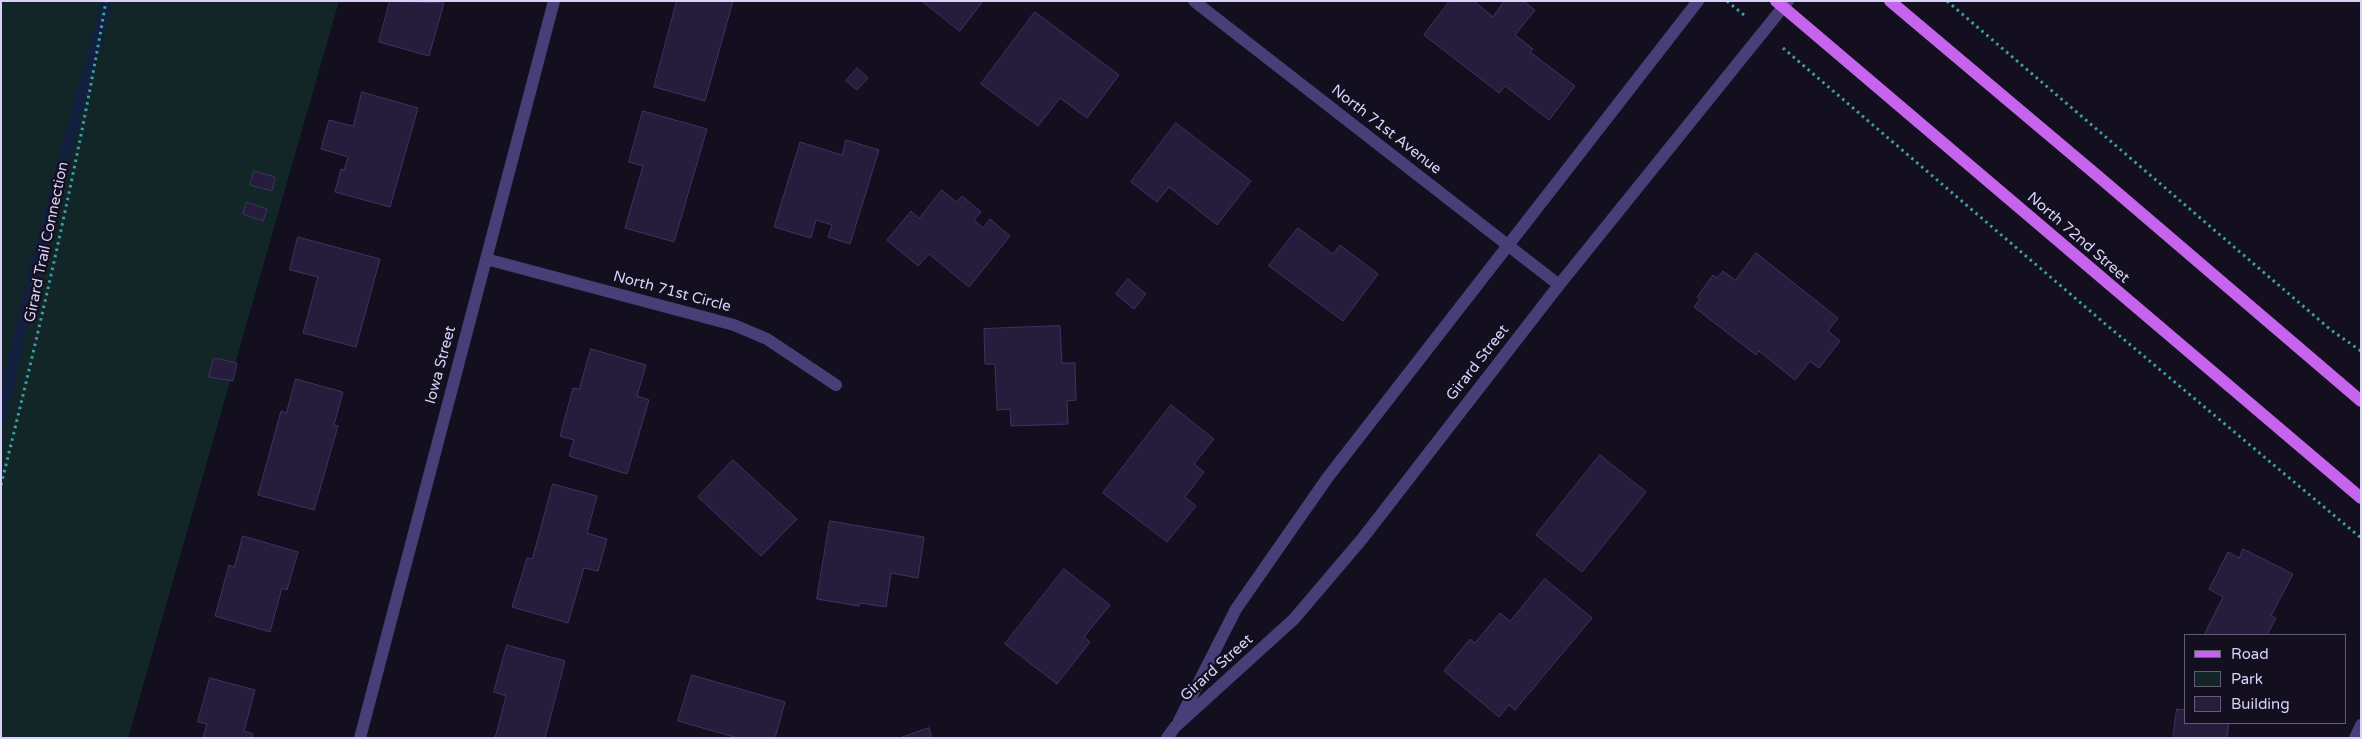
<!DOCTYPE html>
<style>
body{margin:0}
#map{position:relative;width:2362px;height:739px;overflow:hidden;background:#130f1e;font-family:"Varela Round",sans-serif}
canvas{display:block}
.frame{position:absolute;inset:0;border:2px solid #d9d1fa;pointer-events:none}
.legend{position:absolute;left:2184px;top:634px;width:162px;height:90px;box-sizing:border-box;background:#130f1e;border:1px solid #625d76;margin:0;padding:6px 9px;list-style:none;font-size:15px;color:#d9d1fa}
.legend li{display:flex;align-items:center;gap:10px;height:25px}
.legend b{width:25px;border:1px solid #625d76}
</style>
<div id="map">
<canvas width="2362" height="739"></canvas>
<div class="frame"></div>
<ul class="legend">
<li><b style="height:6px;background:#c764ed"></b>Road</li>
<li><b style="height:14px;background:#122627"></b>Park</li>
<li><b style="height:14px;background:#261d3d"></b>Building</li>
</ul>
</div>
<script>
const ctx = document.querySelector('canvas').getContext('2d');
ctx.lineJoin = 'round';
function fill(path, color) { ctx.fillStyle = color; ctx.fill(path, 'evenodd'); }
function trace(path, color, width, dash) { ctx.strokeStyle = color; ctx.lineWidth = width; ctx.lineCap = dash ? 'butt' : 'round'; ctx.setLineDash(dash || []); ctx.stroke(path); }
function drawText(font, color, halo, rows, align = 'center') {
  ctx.font = font + ' "Varela Round",sans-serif'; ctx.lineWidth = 4.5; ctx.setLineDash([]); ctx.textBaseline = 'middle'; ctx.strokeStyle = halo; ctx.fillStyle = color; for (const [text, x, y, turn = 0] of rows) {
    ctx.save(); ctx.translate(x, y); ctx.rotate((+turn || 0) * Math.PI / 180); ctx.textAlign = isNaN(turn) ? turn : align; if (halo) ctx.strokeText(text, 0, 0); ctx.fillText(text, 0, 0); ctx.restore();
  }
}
const green = new Path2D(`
 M1,1H339L128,738H1Z`);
const stream = new Path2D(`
 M1,418L35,267L107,1`);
const building = new Path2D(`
 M390,1L444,3L429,56L379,42Z
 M677,1H733L705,101L654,87Z
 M922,1H983L960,31Z
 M1450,1H1474L1493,17L1504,1H1523L1535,10L1515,35L1533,49L1530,52L1575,86L1549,120L1505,86L1499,93L1424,35Z
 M1035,12L1119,75L1087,118L1060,98L1038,126L981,84Z
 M857,68L868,78L857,90L846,81Z
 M362,92L418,108L390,207L335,192L341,169L344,170L348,157L321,149L329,120L353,126Z
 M643,111L707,129L674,242L625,228L643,166L629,162Z
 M1176,123L1251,181L1217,225L1169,187L1157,202L1131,182Z
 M846,140L879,150L850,244L828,237L832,225L816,220L811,238L774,227L800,142L842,155Z
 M254,171L275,177L272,191L250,185Z
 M942,190L956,202L962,196L981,212L974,220L983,228L990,219L1010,236L969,287L929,254L918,266L887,240L911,211L919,218Z
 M247,202L267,209L263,221L243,214Z
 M1298,228L1333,254L1340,245L1378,274L1343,321L1269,266Z
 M298,237L380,259L356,347L303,333L318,277L290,270Z
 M1756,253L1838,318L1828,331L1840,341L1819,368L1810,361L1795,380L1759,351L1756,355L1694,307L1700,299L1697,297L1713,275L1717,278L1723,271L1735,280Z
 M1128,279L1146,294L1134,309L1116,294Z
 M1060,326L1062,363H1075L1076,400L1067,401L1068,424L1011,426L1010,409L997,410L995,364H985L984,329Z
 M591,349L646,365L637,396L649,400L627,474L569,456L574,440L560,436L573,388L579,389Z
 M214,358L237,363L233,381L209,377Z
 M296,379L343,392L334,425L338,426L314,510L258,495L281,411L286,413Z
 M1171,405L1214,439L1194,464L1204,472L1185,497L1196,506L1167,542L1103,493Z
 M1600,455L1646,492L1582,572L1536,535Z
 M733,460L797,519L761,556L698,497Z
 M553,484L597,496L587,533L607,539L598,571L584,568L568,623L512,607L527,558L532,559Z
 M830,521L924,537L918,578L891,573L886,607L860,603L859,606L817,599Z
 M243,536L298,552L287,590L282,588L270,632L215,616L229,565L234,567Z
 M2243,549L2293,574L2271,616L2276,618L2267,635H2204L2223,597L2209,589L2228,552L2239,558Z
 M1064,569L1110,605L1084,637L1090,642L1057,684L1005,644Z
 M1545,579L1592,618L1515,710L1509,705L1499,717L1444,671L1470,639L1475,643L1500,613L1510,621Z
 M507,645L565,661L545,738H495L506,696L494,692Z
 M692,675L785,702L775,738H738L678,721Z
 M210,678L255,690L244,731L253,734L252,738H203L207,724L198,722Z
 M2177,709L2186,710V723H2229L2227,738H2173Z
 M929,728L932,738H900Z`);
const path = new Path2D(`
 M1727,1L1744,15
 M1947,1L2331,330L2361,351
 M1783,48L2103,322L2361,538
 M1,485C41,324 78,164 106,1`);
const minor = new Path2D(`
 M1194,1L1559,285
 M486,259L734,325L767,339L836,385
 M1179,721L1236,609L1328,477L1698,1
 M360,738L554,1
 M1167,738L1175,727L1294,619L1362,539L1559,285L1788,1
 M2355,738L2361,725`);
const major = new Path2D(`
 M1776,1L2361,498
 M1890,1L2099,177L2361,401`);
const streetNames = [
 ["North 71st Avenue",1386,130,38],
 ["North 72nd Street",2078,238,41],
 ["Girard Trail Connection",47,242,-78],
 ["North 71st Circle",672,292,15],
 ["Girard Street",1478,363,-52],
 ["Iowa Street",441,365,-75],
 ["Girard Street",1217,668,-42]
];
fill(green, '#122627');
trace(stream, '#121f3e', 11);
fill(building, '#261d3d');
trace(building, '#413166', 1);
trace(path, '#3ba0a4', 3, [2.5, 4]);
trace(minor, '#463f78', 12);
trace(major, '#c764ed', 12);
drawText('15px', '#d9d1fa', '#130f1e', streetNames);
</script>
